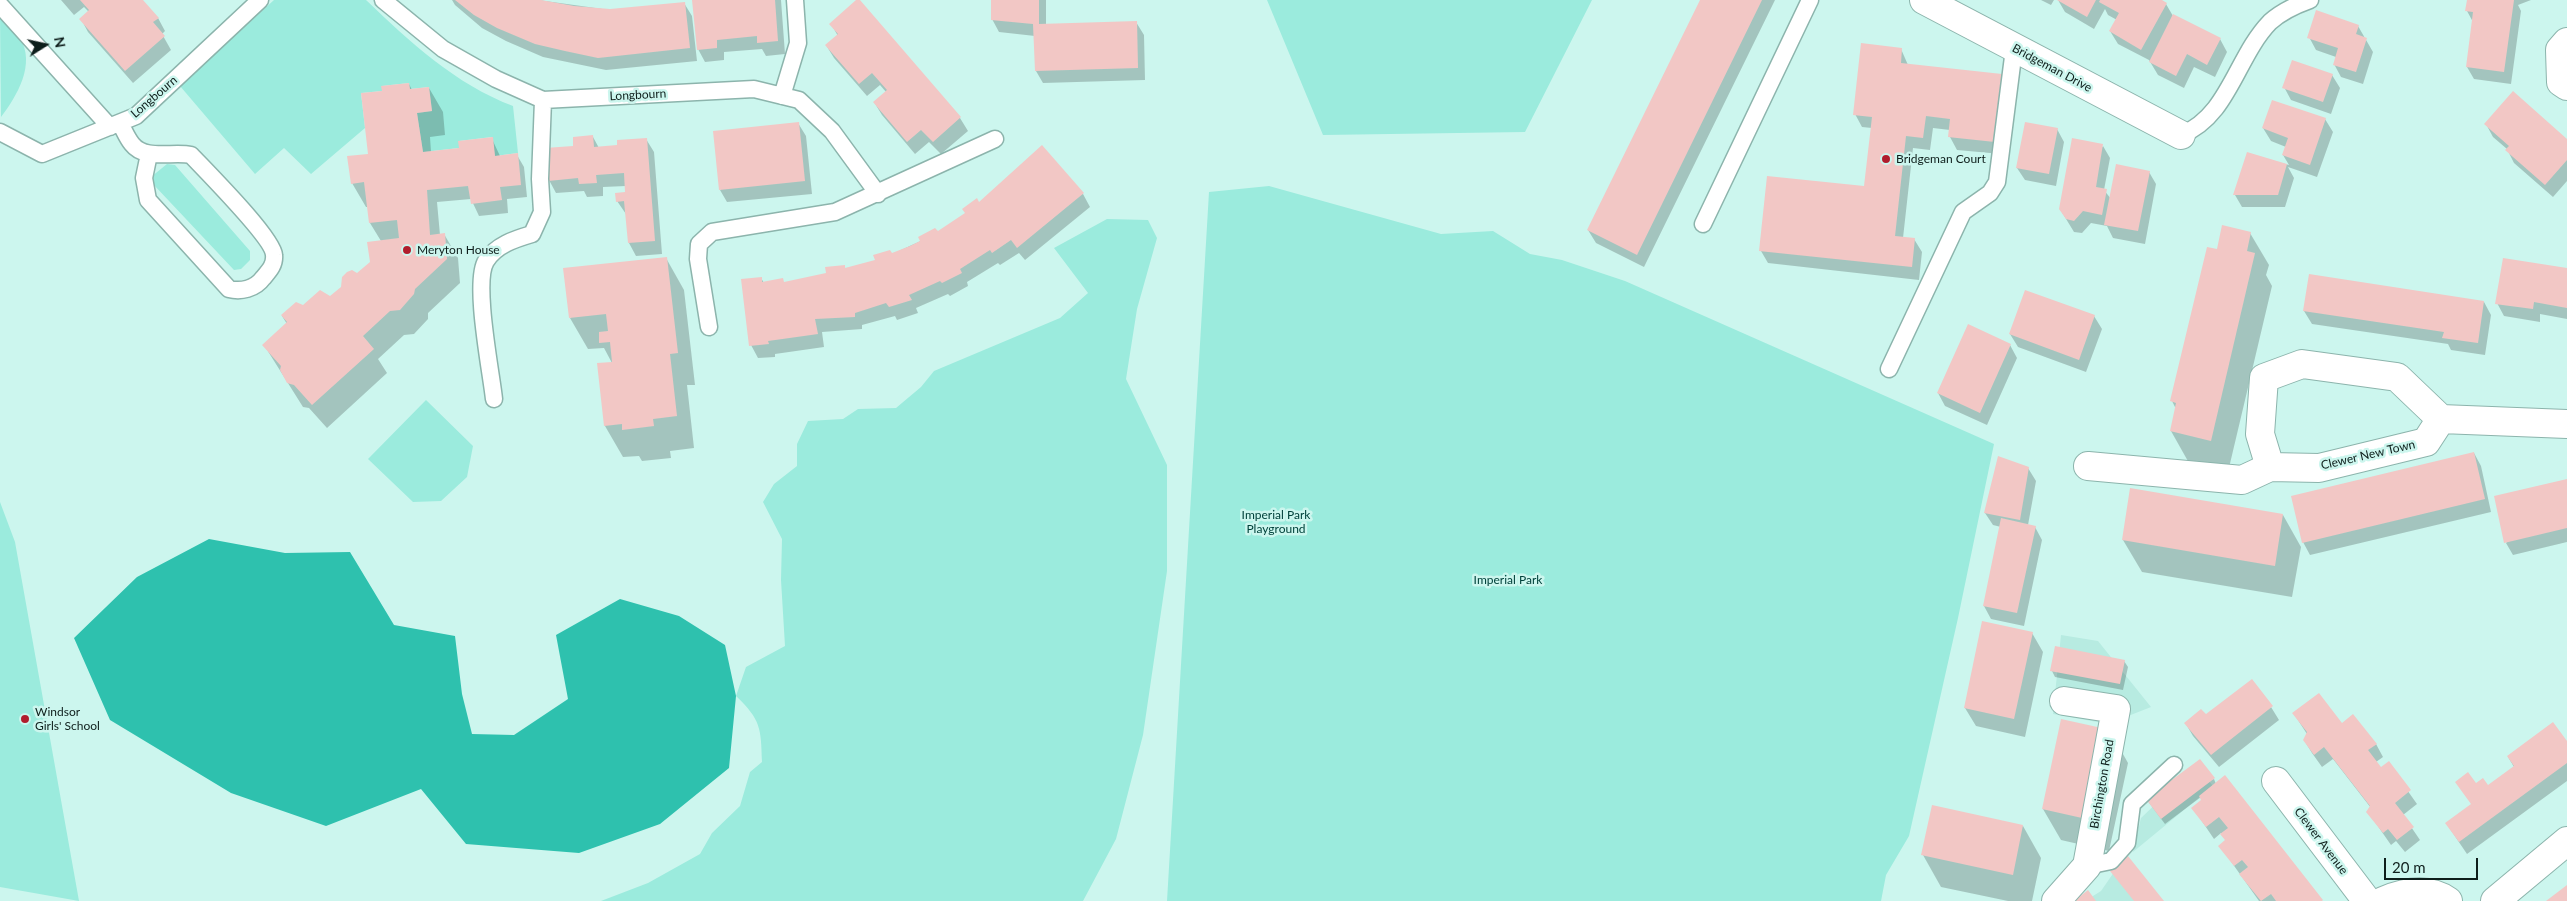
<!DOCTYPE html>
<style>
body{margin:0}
#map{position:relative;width:2567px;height:901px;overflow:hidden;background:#ccf6ee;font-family:Lato,sans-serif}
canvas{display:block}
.north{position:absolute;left:20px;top:20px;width:50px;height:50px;-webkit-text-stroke:4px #ccf6ee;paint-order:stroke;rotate:80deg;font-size:14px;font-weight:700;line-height:20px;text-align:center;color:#0e1e1b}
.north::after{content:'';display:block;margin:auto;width:18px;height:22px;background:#0e1e1b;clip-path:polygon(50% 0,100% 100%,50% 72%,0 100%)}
.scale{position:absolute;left:2384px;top:858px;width:94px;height:22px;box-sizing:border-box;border:2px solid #0e1e1b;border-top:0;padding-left:6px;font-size:15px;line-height:18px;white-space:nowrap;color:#0e1e1b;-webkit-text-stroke:4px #ccf6ee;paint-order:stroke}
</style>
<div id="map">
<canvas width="2567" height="901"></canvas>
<div class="north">N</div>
<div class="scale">20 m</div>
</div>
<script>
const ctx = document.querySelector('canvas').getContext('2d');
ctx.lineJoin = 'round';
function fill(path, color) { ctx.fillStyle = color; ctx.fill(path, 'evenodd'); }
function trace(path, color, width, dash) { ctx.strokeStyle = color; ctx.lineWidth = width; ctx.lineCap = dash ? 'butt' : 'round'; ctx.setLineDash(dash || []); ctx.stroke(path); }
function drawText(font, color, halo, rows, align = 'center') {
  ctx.font = font + ' Lato,sans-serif'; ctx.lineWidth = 5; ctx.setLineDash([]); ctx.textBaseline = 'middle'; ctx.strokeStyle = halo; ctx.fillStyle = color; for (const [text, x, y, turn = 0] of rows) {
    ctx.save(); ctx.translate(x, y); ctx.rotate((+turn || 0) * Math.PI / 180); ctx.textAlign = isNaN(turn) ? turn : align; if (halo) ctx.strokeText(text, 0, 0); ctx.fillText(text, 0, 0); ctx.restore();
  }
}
const built = new Path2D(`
 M2061,635L2098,641L2151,707L2108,724L2053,714Z
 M2196,765L2213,786L2133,852L2141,818Z
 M2121,862L2154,901H2085L2101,891Z`);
const green = new Path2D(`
 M274,0H366C410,42 455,84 513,106L518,153L495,156L492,137L459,141V148L423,152L417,113L432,111L429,87L410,89L409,83L382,86V91L361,93L365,128L311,174L284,148L255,174L180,86Z
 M1267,0H1592L1525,132L1323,135Z
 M0,13C6,21 15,29 20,38C36,64 17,96 1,117Z
 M167,164L175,165L250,251V260L241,269L234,270L153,184L151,177Z
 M1269,186L1441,234L1493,231L1530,254L1562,260L1625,281L1994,444L1958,618L1909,836L1886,875L1881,901H1167L1209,192Z
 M1107,219L1148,220L1157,238L1137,309L1126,379L1167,465V571L1143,735L1116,839L1083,901H601L648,883L700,854L712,833L740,806L750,772L762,762C761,728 761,720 736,696L746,667L785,646L781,580L782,539L763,502L774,484L797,466V444L808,421L843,419L858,409L896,408L921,387L934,371L1060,318L1088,293L1054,248Z
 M426,400L473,446L467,477L441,501L413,502L368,459Z
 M0,502L15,542L79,901L0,887Z`);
const forest = new Path2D(`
 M209,539L285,553L350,552L394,625L455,636L462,694L472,734L514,735L568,699L556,635L620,599L679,616L725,645L736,696L729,768L660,824L579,853L466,844L421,789L326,826L231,793L110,720L74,638L137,577Z`);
const shadow = new Path2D(`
 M61,0H142L158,18L165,31L162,34L171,50L133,83L88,32L81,19L89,12L84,7L74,15Z
 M452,0H538L610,10L684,3L692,16L697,61L606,70L543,57L506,41L482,28L455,5Z
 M694,0H781L785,54L766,56L762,49L724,52V60L705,62L698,49Z
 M859,0L960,118L968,131L941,154L929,142L915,154L882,115L874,102L886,92L880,85L867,96L834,58L826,45L838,36L831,24Z
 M992,0H1046V25L1136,22L1144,35L1145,80L1043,83L1036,71L1035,36L999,32L992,19Z
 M1701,0H1775L1644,267L1596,243L1588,230Z
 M2041,0H2054L2051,5Z
 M2058,0H2159L2166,4L2173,16L2220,39L2227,52L2215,77L2194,67L2184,88L2158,75L2149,60L2118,44L2110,31L2117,20L2108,15L2105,9L2094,29L2065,12Z
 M2468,0H2531L2518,5L2521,11L2511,84L2474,79L2467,67L2473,22L2467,11Z
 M2358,26L2373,52L2363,84L2341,77L2334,64L2336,57L2316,50L2309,37Z
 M1901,49L1908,65L2001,75L2009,88L2001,154L1957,150L1950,137V130L1933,128L1930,150L1913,148L1903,238L1914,239L1922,252L1919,280L1768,263L1761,251L1866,188L1872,128L1862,127L1855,114Z
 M2332,75L2340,88L2331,114L2291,100L2284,87Z
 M409,84L412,90L429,88L443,112L445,135L430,137L431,152L461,149L492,139L500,156L517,155L524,167L527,197L507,199L508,213L479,216L471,199L437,202L440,235L444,234L458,258L460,283L428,313V319L414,334L404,335L378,359L387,373L327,428L309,408L303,407L264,345L287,324L282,316L303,306L331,298L371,262L381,241L370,223L368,207H366L352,183L369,155L383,92Z
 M2325,119L2333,132L2317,177L2288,167L2294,178L2285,207H2242L2235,195L2248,154L2289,165L2283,155L2286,147L2271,141L2263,128Z
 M798,123L806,136L812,194L727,202L720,190Z
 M2486,124L2567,140V181L2553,197L2514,163L2507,149L2493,137Z
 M2057,129L2064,142L2056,186L2025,180L2017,168Z
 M593,137L599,148L619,147L646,139L654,152L662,254L636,256L629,243L626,214L617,201L626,193V186L603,187V196L587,197L584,191L556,193L549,180L574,147Z
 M2103,146L2110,158L2104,190L2111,199L2149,172L2156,184L2145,244L2113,238L2107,226L2091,223L2082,233L2074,232L2060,209Z
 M1083,194L1090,207L1025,260L1019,253L1000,265L998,263L967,282L968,286L950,296L948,294L916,308L918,313L897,320L895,316L862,325V329L822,332L824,347L775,354V357L758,358L751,345L761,278L764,283L784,284L828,274L844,266L846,269L877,261L938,233L979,204Z
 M2250,233L2269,265L2266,275L2272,286L2228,472L2189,463L2171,431L2176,409L2172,401L2218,251Z
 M666,258L684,290L695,385H687L694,448L670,451L671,458L642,461L639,456L623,457L605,426L612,363L604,348L588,349L570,318Z
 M2567,270V319L2540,314V322L2504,316L2497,303Z
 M2484,302L2491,315L2485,355L2451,350L2448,344L2312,324L2304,311Z
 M2094,316L2102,329L2086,372L2018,347L2010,334Z
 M2010,345L2017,358L1987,425L1945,406L1938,393Z
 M2474,453L2481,466L2491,512L2310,555L2303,542Z
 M2028,468L2036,481L2028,525L2035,527L2042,540L2024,626L1991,619L1984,606L2001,527L1993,525L1985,513Z
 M2567,480V542L2513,555L2506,543Z
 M2283,515L2301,547L2292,597L2142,572L2123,540Z
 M2032,633L2043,652L2025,737L1976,726L1965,708Z
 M2124,661L2128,667L2123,690L2055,677L2052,671Z
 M2271,707L2279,720L2219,767L2193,736L2186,724L2205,716Z
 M2294,714L2342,725L2376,744L2383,757L2376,762L2381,769L2388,763L2417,804L2403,815L2420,840L2405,852L2396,841L2391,845L2368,812L2371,808L2333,759L2322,767L2312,753L2304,740L2307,734Z
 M2110,731L2128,763L2109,851L2061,840L2043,809Z
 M2567,743V781L2467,854L2446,823L2472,805L2487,787L2514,767L2508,757Z
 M2214,779L2216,784L2322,901H2259L2220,846L2226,841L2221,833L2214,839L2193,808L2203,801L2201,797L2165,824L2147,800Z
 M2023,826L2041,858L2032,901H2008L1941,887L1923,855Z`);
const building = new Path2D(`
 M80,0H143L159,18L153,22L165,36L125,71L79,19L89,10Z
 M455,0H541L574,6L610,9L685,2L690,48L598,58L565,51L535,44L497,28L474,15Z
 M692,0H775L778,41L757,43V36L717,40V48L697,50Z
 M856,0H860L961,117L933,142L921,130L907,142L873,102L887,90L872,73L859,84L825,45L838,34L829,24Z
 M991,0H1039V24L1137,21L1138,68L1035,71L1033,24L991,20Z
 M1700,0H1762L1637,255L1587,230Z
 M2057,0H2096L2087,17Z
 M2100,0H2162L2167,3L2141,50L2109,31L2119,13L2099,2Z
 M2467,0H2514L2504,72L2466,67L2473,12L2465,11Z
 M2316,10L2359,25L2356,34L2367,38L2356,72L2333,65L2338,48L2307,38Z
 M2173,14L2221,38L2207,65L2187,54L2176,76L2149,62Z
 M1861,43L1902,48L1901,63L2002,74L1995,142L1948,137L1950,119L1926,116L1923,138L1906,136L1895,236L1915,238L1912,267L1759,251L1767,176L1864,186L1872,117L1853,115Z
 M2292,60L2333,74L2323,102L2282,88Z
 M409,83L410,89L429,87L432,111L417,113L423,152L459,148L458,141L493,137L495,156L518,153L521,185L500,187L502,200L471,204L468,186L427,190L430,235L445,233L447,259L415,289L414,294L400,310L390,311L363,336L374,349L312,405L294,385L287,383L280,370L281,366L262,345L287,322L281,315L296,302L303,305L320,290L330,296L341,287L342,277L347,272L352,270L357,273L370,262L367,242L399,238L397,220L369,223L364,182L351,184L347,156L368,154L361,93L382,91L381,86Z
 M2513,91L2567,139V160L2545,185L2505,150L2509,146L2484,124Z
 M2272,100L2326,118L2310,165L2282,155L2288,138L2262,128Z
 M799,122L805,181L719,190L713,131Z
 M2025,122L2058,128L2049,174L2016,168Z
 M593,135L594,147L617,145V140L647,138L655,241L628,243L624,201L616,202L615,193L625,192L624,173L596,175L597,183L579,184L578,178L548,181L545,148L573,146V137Z
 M2072,138L2103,144L2096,187L2107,189L2102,215L2083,211L2074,221L2066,219L2059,209Z
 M1042,145L1084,193L1017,248L1011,240L992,253L990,250L960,269L962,273L942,283L940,281L909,295L912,300L889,307L886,303L855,313V317L815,319L818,334L768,341L769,344L749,346L741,279L762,277V282L783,278L784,282L826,273L825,267L845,265V268L875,260L873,255L890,250L892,253L910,246L920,241L918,237L935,228L938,231L965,213L962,209L977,198L979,202Z
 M2247,152L2287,164L2278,195H2233Z
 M2116,164L2150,171L2138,231L2104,225Z
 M2222,225L2251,232L2247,251L2255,253L2211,441L2170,431L2176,403L2170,401L2207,247L2217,249Z
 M667,257L678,353L670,354L677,416L653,419L654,426L622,430V424L604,426L597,363L612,362L610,342L599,343V332L608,331L606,314L569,318L563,268Z
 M2503,258L2567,268V308L2534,302L2533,309L2495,304Z
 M2309,274L2484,301L2478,343L2442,338L2444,332L2303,311Z
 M2025,290L2095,315L2079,360L2009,334Z
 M1968,324L2011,344L1980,413L1937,393Z
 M2474,452L2485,499L2302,543L2291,496Z
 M1998,456L2029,467L2020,520L1984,513Z
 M2567,479V528L2504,543L2494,496Z
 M2130,488L2283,514L2275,566L2122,540Z
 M2001,518L2036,526L2017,613L1983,606Z
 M1982,621L2033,632L2014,719L1964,708Z
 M2055,646L2125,660L2120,684L2050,671Z
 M2252,679L2273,706L2211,755L2184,723L2201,709L2206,714Z
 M2319,693L2342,723L2353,714L2377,744L2368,750L2381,767L2389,761L2411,790L2395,803L2414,827L2397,840L2388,829L2383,833L2366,812L2370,806L2324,747L2314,755L2303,740L2307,732L2292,713Z
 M2061,719L2111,730L2091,820L2042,809Z
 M2553,722L2567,741V763L2459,842L2445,823L2471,804L2455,782L2468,772L2476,783L2483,778L2488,785L2514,766L2507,756Z
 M2200,759L2215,778L2161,819L2146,799Z
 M2225,775L2323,900L2322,901H2276L2271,894L2261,901L2239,874L2248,867L2242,860L2234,866L2218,846L2225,840L2220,834L2228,828L2219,817L2206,827L2191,808L2201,800L2199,796Z
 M1932,805L2023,825L2013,875L1921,855Z
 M2128,856L2164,901H2134L2110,871Z
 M2567,885V901H2546Z
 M2088,890L2096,901H2074Z`);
const service = new Path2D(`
 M383,0L443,49L496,79L543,100L754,89L799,100L832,131L878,194
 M0,5L110,127
 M782,96L798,43L795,0
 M120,123C124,130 127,138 132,144C145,161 173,151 191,155C206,171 273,238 274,255C275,265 269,271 263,278C255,289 241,292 229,289L148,200L144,178L149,154
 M0,132L42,154L136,116L260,0
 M2181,135C2229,116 2236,57 2270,22C2281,12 2296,5 2310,0
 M1703,224L1810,0
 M709,327L698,259L699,244L712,232L835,212L995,139
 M1889,369L1963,212L1990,193L1997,182L2014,49
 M494,399C491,371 473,282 486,261C496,245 515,239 532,234L542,212L540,179L543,100
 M2087,866L2111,861L2127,843L2132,804L2174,765`);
const minor = new Path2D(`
 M1924,0L2181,135
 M2567,42L2560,50L2561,82L2567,86
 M2441,419L2426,442L2319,468L2270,467L2260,434L2264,378L2302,364L2397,377L2441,419L2567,424
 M2088,466L2242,480L2270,467
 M2276,781L2367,901
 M2056,901L2087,866L2116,709L2064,701
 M2383,901C2404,892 2428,887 2448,901
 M2495,901L2567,841`);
const markers = [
 [1886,159,5,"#b01d2d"],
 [407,250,5,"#b01d2d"],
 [25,719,5,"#b01d2d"]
];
const streetNames = [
 ["Bridgeman Drive",2052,68,28],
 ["Longbourn",638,95,-3],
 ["Longbourn",154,97,-41],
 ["Clewer New Town",2368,455,-13],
 ["Birchington Road",2102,784,-80],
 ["Clewer Avenue",2321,841,53]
];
const poiNames = [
 ["Bridgeman Court",1896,159],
 ["Meryton House",417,250],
 ["Windsor",35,712],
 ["Girls' School",35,726]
];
const parkNames = [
 ["Imperial Park",1276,515],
 ["Playground",1276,529],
 ["Imperial Park",1508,580]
];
fill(built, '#b7ebe1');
fill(green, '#9bebdd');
fill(forest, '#2ec1ae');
fill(shadow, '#0003');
fill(building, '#f2c7c5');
trace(service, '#8cb4ac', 19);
trace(minor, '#8cb4ac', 30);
trace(service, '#fff', 16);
trace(minor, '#fff', 28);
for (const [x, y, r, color] of markers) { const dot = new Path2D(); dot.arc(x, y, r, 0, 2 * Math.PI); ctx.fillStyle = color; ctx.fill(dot); trace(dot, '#ccf6ee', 2); }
drawText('12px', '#0e1e1b', '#ccf6ee', streetNames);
drawText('12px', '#0e1e1b', '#ccf6ee', poiNames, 'left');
drawText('12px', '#01423b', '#ccf6ee', parkNames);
</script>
